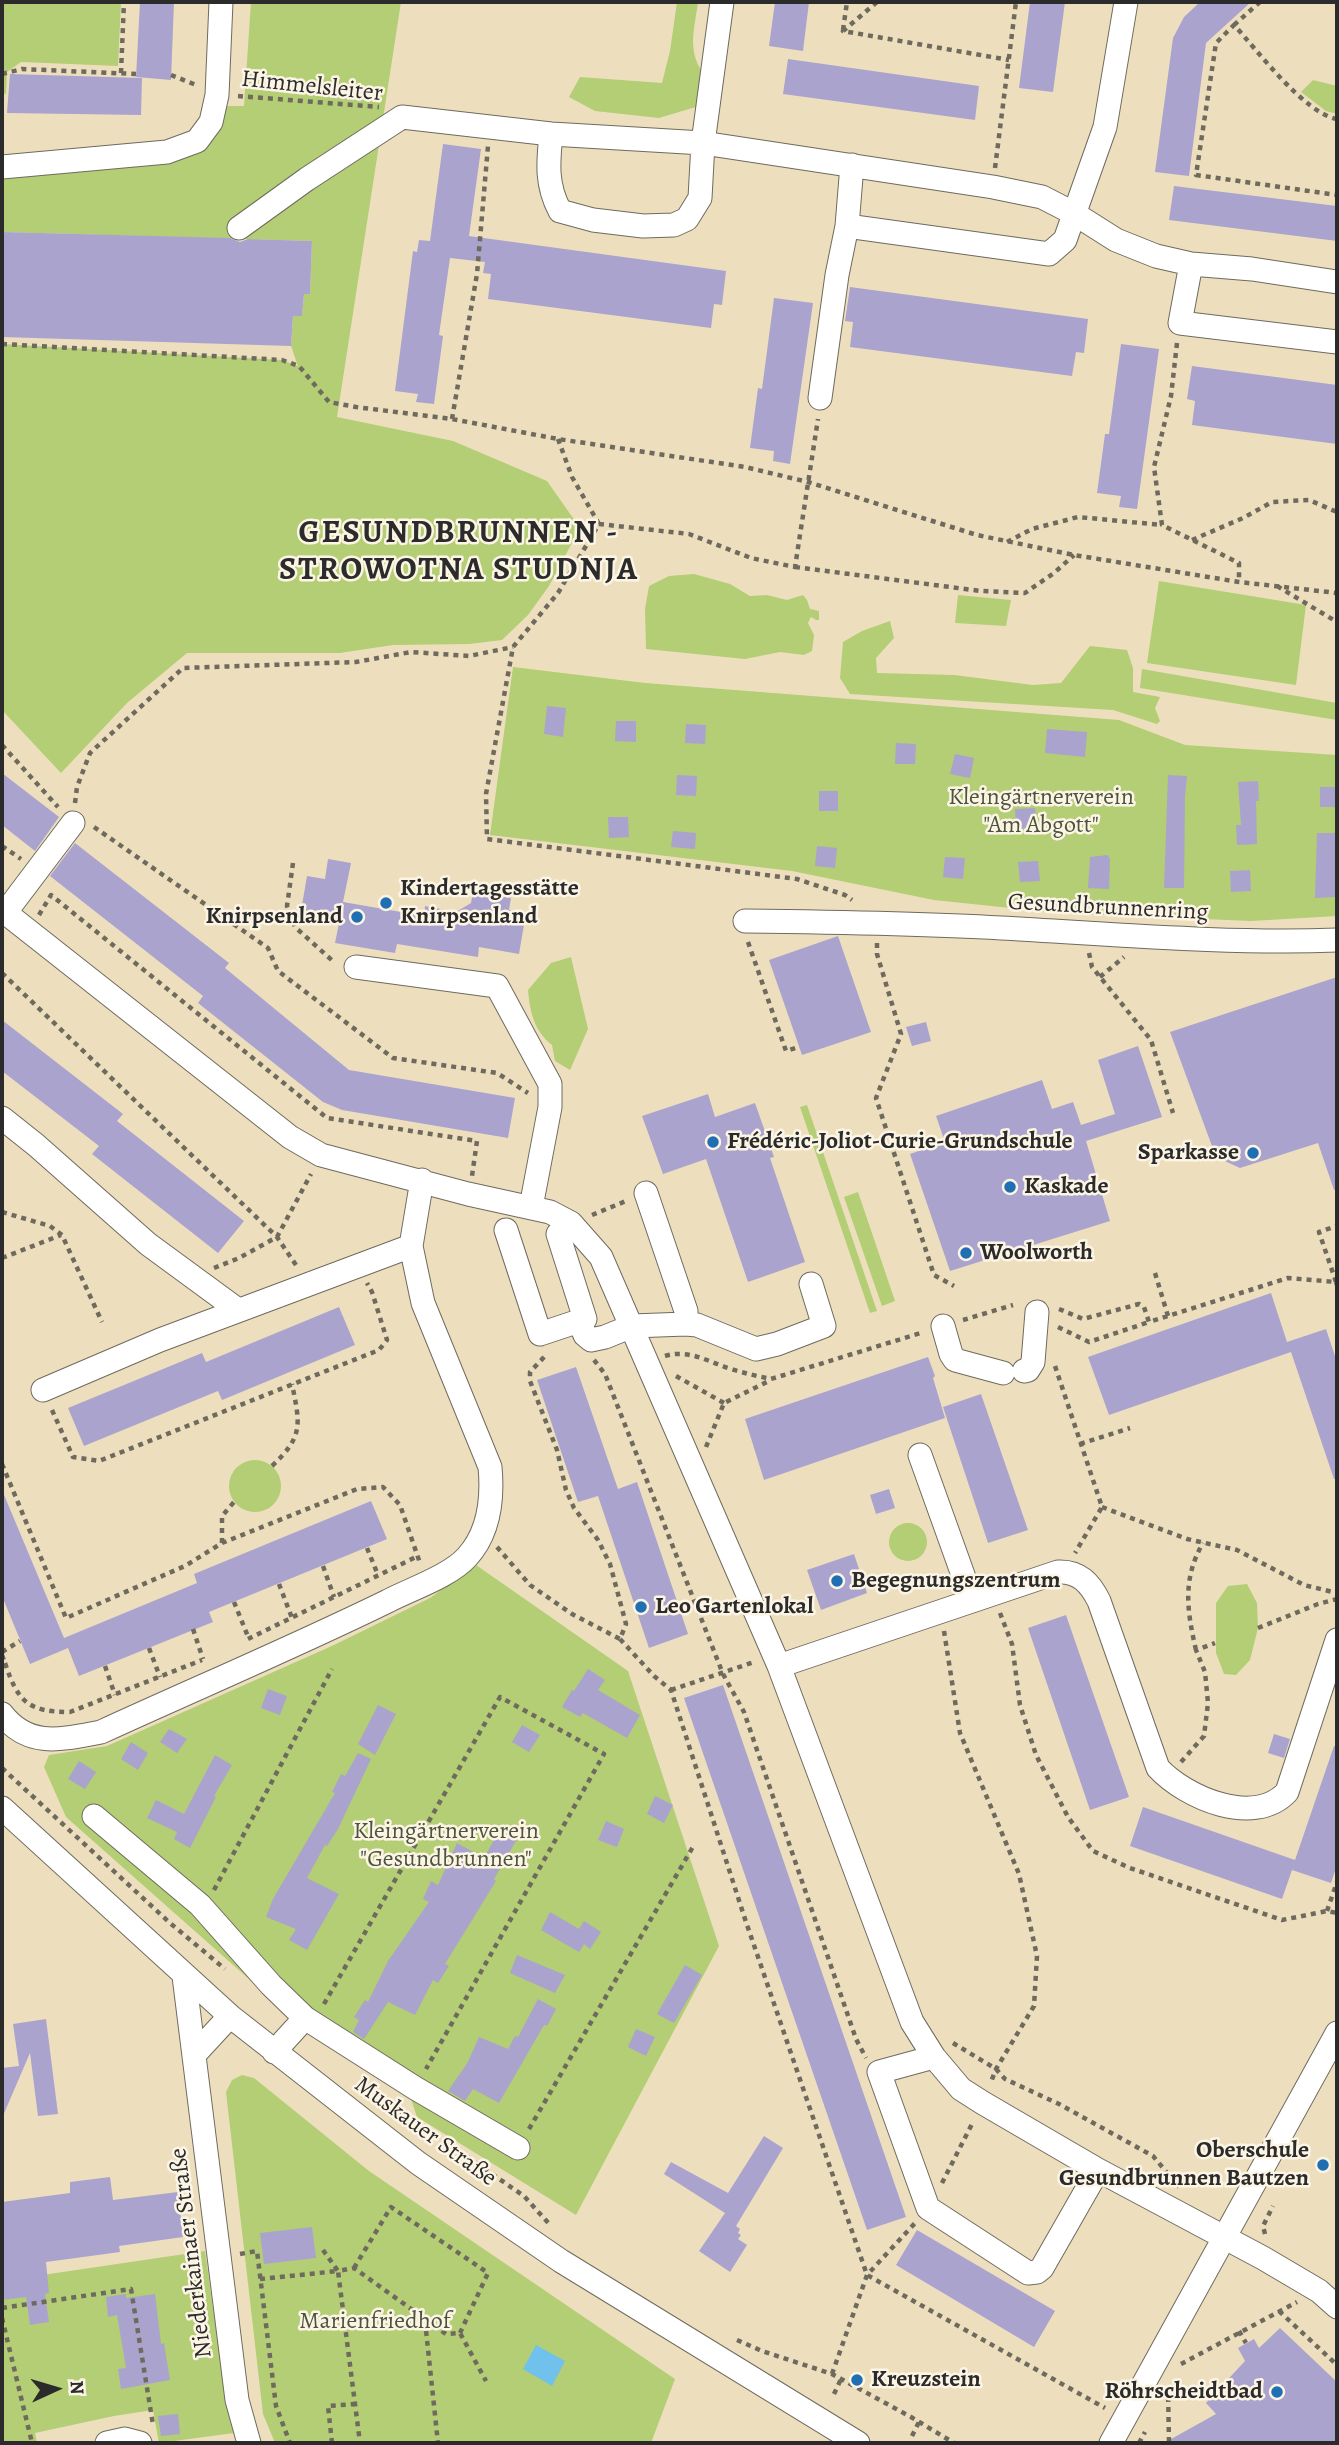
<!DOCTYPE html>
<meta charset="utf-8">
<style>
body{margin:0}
#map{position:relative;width:1339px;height:2445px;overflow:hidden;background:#eddfbe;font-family:Alegreya,serif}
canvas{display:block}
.frame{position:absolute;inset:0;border:4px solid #2b2b2b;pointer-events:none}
.north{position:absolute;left:21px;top:2354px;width:70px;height:70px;-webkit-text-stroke:5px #fcf5e5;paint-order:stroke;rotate:86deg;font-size:19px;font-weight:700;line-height:28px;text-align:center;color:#2b2b2b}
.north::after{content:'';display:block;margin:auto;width:24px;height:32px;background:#2b2b2b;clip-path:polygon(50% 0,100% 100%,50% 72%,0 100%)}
</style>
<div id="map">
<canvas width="1339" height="2445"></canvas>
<div class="frame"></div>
<div class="north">N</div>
</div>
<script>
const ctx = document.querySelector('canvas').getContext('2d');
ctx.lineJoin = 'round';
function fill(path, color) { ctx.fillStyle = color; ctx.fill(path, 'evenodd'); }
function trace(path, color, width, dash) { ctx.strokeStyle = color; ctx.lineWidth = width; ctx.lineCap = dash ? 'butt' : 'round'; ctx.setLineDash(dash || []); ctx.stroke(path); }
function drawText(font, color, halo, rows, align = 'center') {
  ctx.font = font + ' Alegreya,serif'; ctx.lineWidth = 5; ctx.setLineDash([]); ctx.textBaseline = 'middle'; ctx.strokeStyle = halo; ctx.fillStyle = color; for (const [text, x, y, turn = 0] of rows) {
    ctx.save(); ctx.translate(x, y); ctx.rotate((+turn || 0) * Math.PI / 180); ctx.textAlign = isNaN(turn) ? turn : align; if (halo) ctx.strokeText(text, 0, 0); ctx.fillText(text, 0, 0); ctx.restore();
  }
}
const green = new Path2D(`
 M2,2H121L118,66L21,62L7,72L6,94L2,93Z
 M251,2H401L337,417L453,441L547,481L580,528L549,586L528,615L502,640L469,644L393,645L340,653H187L127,703L61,773L2,710V344L282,360L298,366L291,346L293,316H302L304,294H310L312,241L2,232V171L201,153L219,129L225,106H244Z
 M677,2H698C694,33 686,52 707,79L699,106L659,118L595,111L569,97L580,77L662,83L670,51Z
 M1313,80L1337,86V114L1326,111L1301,92Z
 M694,574L730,584L750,596L767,595L787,600L803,595L807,600L810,609L819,611V620H816L811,617L808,623L814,635L812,651L804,655L780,652L745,659L646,649L645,609L649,586L669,576Z
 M1159,581L1306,605L1296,685L1147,663Z
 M958,595L1011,600L1006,626L955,623Z
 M890,621L894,638L876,658L877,673L954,675L1033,685L1061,683L1090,646L1127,650L1133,668V692L1160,697L1155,708L1160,721L1157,724L1113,710L850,694L840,678L843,642L862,631Z
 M513,667L645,683L1119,720L1185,745L1337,755V916L1251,921L1058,913L934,900L792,871L490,835Z
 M1142,669L1337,703V720L1140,688Z
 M571,957L588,1029L570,1070L555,1061L552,1045C534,1031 530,1012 528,990L551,963Z
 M807,1105L877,1311L870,1313L800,1107Z
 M858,1192L895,1301L882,1306L844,1197Z
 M229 1486a26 26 0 1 1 52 0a26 26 0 1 1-52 0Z
 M889 1542a19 19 0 1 1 38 0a19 19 0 1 1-38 0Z
 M476,1565L628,1671L719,1946L576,2215L417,2117L410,2096L267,1995L66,1817L44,1767L49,1755L107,1746L334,1645L430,1598Z
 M1247,1584L1257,1603L1258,1628L1250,1660L1236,1675L1224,1674L1216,1653V1603L1228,1586Z
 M242,2075L254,2078L369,2171L675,2379L651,2443H275L263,2414L226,2092L232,2080Z
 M205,2251L226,2400L234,2433L159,2443L153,2410L114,2416L35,2433L37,2443H2V2281Z`);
const water = new Path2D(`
 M536,2345L565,2361L552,2386L523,2369Z`);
const building = new Path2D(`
 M140,2H174L171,80L136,77Z
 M775,2H809L803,51L769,46Z
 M1030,2H1065L1053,92L1019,88Z
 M1200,2H1251L1206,43L1189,176L1155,172L1173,38L1184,17Z
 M788,59L979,86L975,120L783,94Z
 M10,74L142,78L141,115L7,113Z
 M443,144L481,149L469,236L726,271L722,305L714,304L711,328L488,299L491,274L483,273L485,262L450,258L439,335L443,336L434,404L416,402L418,394L395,391L413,251L417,252L419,240L430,241Z
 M1174,186L1337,206V241L1169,220Z
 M2,232L230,238L240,242L248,239L312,241L310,294H304L302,316H293L291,346L2,337Z
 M850,287L1088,319L1084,353L1076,352L1072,376L850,347L853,322L845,321Z
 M774,298L813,303L790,464L773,461L774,451L750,448L758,388L762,389Z
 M1121,344L1159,349L1137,509L1119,507L1121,496L1097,493L1105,434H1109Z
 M1192,366L1337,385V444L1192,425L1195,401L1187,399Z
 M547,706L566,708L563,737L544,734Z
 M616,721H636V742L615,741Z
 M686,724L706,725L705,744L685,743Z
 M1047,729L1087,732L1085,757L1045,753Z
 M896,743L916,744L915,764H895Z
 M955,754L974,758L970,778L950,774Z
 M2,773L59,817L35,851L2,825Z
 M677,775L697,776L696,796L676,795Z
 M1168,775L1187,776L1185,796L1184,888H1164Z
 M1258,781L1259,801H1256L1257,844L1237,845L1236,825H1241L1238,782Z
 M1320,787H1337V807H1320Z
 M819,791H838V811H819Z
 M1035,808L1037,828L1016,829L1015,809Z
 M608,817H628L629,837L609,838Z
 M673,831L696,833L695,849L671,847Z
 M1317,833H1336L1335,897L1315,898Z
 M75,843L229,963L225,968L349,1070L515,1098L508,1138L342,1110L323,1102L198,1003L203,996L50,876Z
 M817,846L837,848L835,868L815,866Z
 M1108,855L1110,859L1109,889L1088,888L1090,857Z
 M945,857L965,858L963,879L943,877Z
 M328,859L351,863L343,902L424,916L425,906L456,912L471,903L473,892L511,898L509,910L526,913L519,954L479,947L478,957L397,944L395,953L335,943L339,923L300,917L307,876L325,879Z
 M1038,861L1040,881L1020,882L1018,862Z
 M1250,870L1251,891L1231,892L1230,871Z
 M838,936L871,1032L802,1055L769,960Z
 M1337,977V1189L1334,1190L1318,1143L1240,1168L1216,1157L1170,1032Z
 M2,1020L123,1114L117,1121L244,1221L218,1253L92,1154L99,1146L2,1071Z
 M926,1022L931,1041L912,1046L906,1027Z
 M1138,1046L1162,1117L1086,1141L1110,1221L950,1271L910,1154L945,1142L936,1116L1042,1080L1052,1109L1073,1102L1081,1125L1115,1114L1098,1060Z
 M708,1094L715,1117L755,1103L774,1157L770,1158L805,1262L748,1282L706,1159L663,1174L642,1116Z
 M1271,1293L1287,1342L1326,1329L1337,1362V1479H1334L1291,1352L1109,1415L1088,1357Z
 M339,1307L355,1345L222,1400L218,1391L84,1446L68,1408L202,1353L206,1362Z
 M928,1357L935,1376L933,1378L945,1418L764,1480L745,1419Z
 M576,1367L618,1489L637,1482L688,1634L649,1648L598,1496L578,1502L537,1380Z
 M981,1394L1028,1530L988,1543L943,1407Z
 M889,1489L895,1508L876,1514L870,1495Z
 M2,1490L64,1638L197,1583L194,1574L371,1501L387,1539L209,1612L213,1622L79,1676L68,1648L30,1664L2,1596Z
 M854,1554L867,1593L821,1610L807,1570Z
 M1066,1615L1129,1797L1090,1810L1028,1628Z
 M588,1669L605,1680L598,1690L640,1715L627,1738L583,1713L580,1717L562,1707L572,1690L574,1691Z
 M723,1685L906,2217L867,2230L684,1698Z
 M268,1689L287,1696L280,1715L261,1708Z
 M378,1705L396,1714L375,1755L358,1744Z
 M522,1725L540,1735L529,1752L512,1742Z
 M169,1729L187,1739L177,1753L160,1742Z
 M1274,1734L1290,1739L1284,1758L1268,1753Z
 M131,1742L148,1753L138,1770L121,1759Z
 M1334,1746L1337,1747V1865L1331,1883L1292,1870L1282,1899L1130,1846L1143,1807L1295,1860Z
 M358,1753L371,1759L338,1829L327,1846L325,1845L307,1878L339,1894L307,1950L289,1940L296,1929L266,1917L273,1899L335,1793L332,1792L341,1774L345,1776Z
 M215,1755L232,1765L214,1796L216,1797L190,1848L174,1839L177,1832L147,1818L156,1800L184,1814Z
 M79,1761L96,1772L85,1789L68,1779Z
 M655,1796L673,1805L664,1823L647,1814Z
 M606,1821L624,1829L617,1847L598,1840Z
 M500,1829L517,1839L494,1879L496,1881L445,1964L449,1966L438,1983L433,1980L415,2015L388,2002L364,2039L353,2032L359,2020L354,2017L365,2000L368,2002L388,1961L429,1902L423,1899L431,1881L438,1885L457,1843L484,1858Z
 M550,1912L579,1929L584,1921L601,1932L590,1949L584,1944L579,1952L541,1930Z
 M517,1955L565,1975L555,1993L510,1973Z
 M685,1965L702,1975L674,2023L657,2014Z
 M538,1999L556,2009L547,2026L544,2025L499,2103L473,2089L465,2101L448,2091L468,2062L479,2037L508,2049L515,2036L518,2037Z
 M46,2019L58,2114L38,2116L30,2053L2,2118V2068L19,2066L13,2024Z
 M636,2029L655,2037L646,2056L628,2047Z
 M764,2136L783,2148L736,2226L740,2229L738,2233L741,2235L738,2239L747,2245L730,2272L699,2251L725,2213L664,2174L671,2162L728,2193Z
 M110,2177L113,2200L178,2192L183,2237L119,2246L120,2252L46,2262L49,2293L45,2294L49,2322L30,2325L26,2297L2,2300V2202L70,2193V2182Z
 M312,2227L316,2258L264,2264L260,2233Z
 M917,2230L1055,2311L1034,2347L896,2265Z
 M126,2294V2298L155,2294L161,2344L164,2343L170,2380L121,2389L118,2369L126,2368L117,2315L108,2317L106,2297Z
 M1280,2328L1337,2382V2443H1164L1216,2414L1206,2403L1245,2361L1238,2348L1254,2339L1259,2348Z
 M178,2414L180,2434L161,2436L158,2416Z`);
const path = new Path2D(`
 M877,2L843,31L1009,60
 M1234,25L1260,2
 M843,30L847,2
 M121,73L124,2
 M2,74L22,69L136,74
 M171,75L196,85
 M238,96L379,107
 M1337,119C1304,113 1258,51 1234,25L1216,43L1196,175L1337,195
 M995,168L1016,2
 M1177,343L1171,396L1154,467L1162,525L1239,563V582
 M2,344L282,360L299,366L329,402L356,407L452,419L558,439L745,467L808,482L977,535L1074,555L1239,582L1337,593
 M452,419L477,274L488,146
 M558,439L572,477L599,524L558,593L513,647L486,794L487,839L797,879L845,895L852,900
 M599,524L689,534L751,558L795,567L818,419
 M1192,540L1243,518L1272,502L1309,500L1337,512
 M1007,542L1032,529L1078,517L1162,525
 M795,567L981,591L1025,593L1054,573L1074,555
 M1277,586L1337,622
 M2,745L58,807
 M75,803L77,787L90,753L183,668L356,662L411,652L469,656L513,647
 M94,827L268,948L278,971L393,1058L497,1073L528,1093
 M2,846L21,859
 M293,863L287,906L295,927L335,963
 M39,915L51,895L327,1118L477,1141L472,1176
 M748,942L786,1051L799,1047
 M877,943V954L901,1034L876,1098L934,1275L954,1286
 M1089,953L1092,967L1151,1040L1173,1113
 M2,973L277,1237L298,1268
 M1100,977L1124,957
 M2,1212L50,1226L62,1235L102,1322
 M592,1215L626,1201
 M2,1258L61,1235
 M214,1268L239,1258L277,1237L311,1174
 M1155,1273L1168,1316
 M1336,1282L1319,1232L1337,1226
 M1059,1309L1083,1319L1139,1304L1144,1307L1149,1322L1288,1278L1336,1282L1337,1285
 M963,1320L1013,1305
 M1058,1327L1089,1342L1149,1322
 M665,1356C688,1349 707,1361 728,1368C743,1373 757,1376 771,1379L924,1332
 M594,1360L605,1374L723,1674L744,1712L856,2039L866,2058
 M1055,1366L1102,1507L1075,1553
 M676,1376L724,1403
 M52,1410L73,1457L99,1461L379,1350L387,1340L372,1292L367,1283
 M1080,1444L1130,1428
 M706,1447L724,1403L771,1380
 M2,1464L66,1618L185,1566L222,1543L357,1489L383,1487L400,1505L420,1563
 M272,1466C304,1436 300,1424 292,1384
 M1102,1507L1187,1539L1237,1550L1304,1585L1337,1593
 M222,1543V1516L234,1502
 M497,1547L530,1585L572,1614L620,1639L626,1624L610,1564L598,1540L574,1508L566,1490L557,1450L530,1381V1372L545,1356
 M367,1548L378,1575
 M323,1566L334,1597
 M279,1584L292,1618
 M234,1602L249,1639
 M1000,1613L1012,1644L1020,1705L1036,1755L1068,1817L1093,1851L1130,1868L1282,1920L1327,1911L1337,1913
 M1258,1628L1318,1604L1337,1599
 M193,1629L203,1659
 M944,1631L960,1733L1019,1874L1037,1956L1034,2006L996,2069L991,2082
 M248,1639L418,1556
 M620,1639L654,1676L671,1690L745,1919L867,2275L1105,2408
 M149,1648L160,1677
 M1196,1650C1187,1611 1182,1579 1203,1543
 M2,1652L20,1641
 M2,1655L5,1663L2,1665
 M5,1663C18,1702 28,1712 70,1712L202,1660
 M105,1666L115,1695
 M671,1690L754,1662
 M1181,1762L1204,1736L1208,1703L1205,1672L1196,1650L1215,1643
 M2,1768L170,1923L225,1969
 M214,1890L332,1669
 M1327,1911L1337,1882
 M324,2004L500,1697L604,1754L426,2069
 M953,2043L996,2069L1005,2079L1059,2104L1153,2156L1179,2187
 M369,2088L393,2106L524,2196L551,2226
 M529,2129L694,1845
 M942,2183L973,2122
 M1265,2234L1263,2226L1273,2206
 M323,2250L338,2271L354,2268L446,2334L460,2333L486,2381
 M240,2254L257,2251L276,2406L290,2443
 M354,2268L391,2207L488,2273L460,2333
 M260,2279L338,2271L360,2443
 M2,2308L131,2289L153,2425
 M1279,2311L1337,2365
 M2,2318L32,2443
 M425,2321L438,2443
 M1239,2331L1246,2343
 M737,2340L762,2351L832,2374L911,2417L954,2443
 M1181,2364L1297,2302
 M832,2374L867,2275L916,2222
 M1168,2387L1169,2443
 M834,2394L841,2379
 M912,2436L919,2422
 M332,2443L328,2406L355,2404
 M1139,2443L1145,2432`);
const minor = new Path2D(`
 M551,134C548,163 546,185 560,211L593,220L643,226L674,225L687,219L700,198L703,143L722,2
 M852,165L847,226L1049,254L1065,240L1105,127L1126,2
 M2,167L167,152L197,141L211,122L217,95L221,2
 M239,228L307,179L402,117L551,134L703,143L993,187L1042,197L1075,214L1116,240L1156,256L1191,264L1252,269L1337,282
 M1191,264L1180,323L1337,342
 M820,398L837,275L847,226
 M2,910L290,1137L321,1155L468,1194L550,1212L571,1223L601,1257L779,1666L912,2022L934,2057L961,2089L983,2103L1098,2170L1263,2258L1319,2291L1337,2307
 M5,913L73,823
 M745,921C831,922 916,923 1001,928C1114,934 1225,944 1337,940
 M356,967L497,986L550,1084V1107L531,1207
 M2,1118L36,1145L148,1244L238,1310
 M646,1193L686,1311V1324
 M506,1230L540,1334L585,1319L558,1234
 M579,1321L585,1335L591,1340L605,1337L632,1326L686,1324L697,1325L756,1349L777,1344L824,1326L811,1284
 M943,1326L951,1354L955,1360L1003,1373
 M1024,1371L1028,1370L1033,1362L1037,1312
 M43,1390L160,1340L411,1246L422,1180
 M920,1455L972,1600
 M779,1666L1058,1572C1079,1571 1090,1583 1099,1601L1158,1768C1186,1798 1254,1827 1287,1792L1337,1640
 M2,1714C29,1749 63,1739 101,1732C197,1688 294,1647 388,1601C411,1589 450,1576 467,1557C490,1532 493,1499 490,1467L423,1303L411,1246
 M2,1808L230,2016L418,2163L561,2261L858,2443
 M94,1816L200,1905L271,1985L305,2018L415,2088L518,2148
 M184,1976L237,2400L249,2443
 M274,2052L305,2018
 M194,2055L230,2016
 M934,2057L879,2072L928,2208L1028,2273L1037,2272L1042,2268L1098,2170
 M107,2443L125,2439L140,2443
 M1111,2443L1337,2033`);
const markers = [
 [386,903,7,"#1f6fb2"],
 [357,917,7,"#1f6fb2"],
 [713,1142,7,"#1f6fb2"],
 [1253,1153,7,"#1f6fb2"],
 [1010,1187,7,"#1f6fb2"],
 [966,1253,7,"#1f6fb2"],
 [837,1581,7,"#1f6fb2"],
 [641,1607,7,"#1f6fb2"],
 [1323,2165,7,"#1f6fb2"],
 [857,2380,7,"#1f6fb2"],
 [1277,2392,7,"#1f6fb2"]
];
const streetNames = [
 ["Himmelsleiter",312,87,6],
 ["Gesundbrunnenring",1108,908,3],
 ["Muskauer Straße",425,2132,36],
 ["Niederkainaer Straße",192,2253,-97]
];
const parkNames = [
 ["Kleingärtnerverein",1041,798],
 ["\"Am Abgott\"",1041,826],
 ["Kleingärtnerverein",446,1832],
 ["\"Gesundbrunnen\"",446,1860],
 ["Marienfriedhof",375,2322]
];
const poiNames = [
 ["Kindertagesstätte",400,889],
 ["Knirpsenland",400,917],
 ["Knirpsenland",343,917,"right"],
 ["Frédéric-Joliot-Curie-Grundschule",727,1142],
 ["Sparkasse",1239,1153,"right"],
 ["Kaskade",1024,1187],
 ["Woolworth",980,1253],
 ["Begegnungszentrum",851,1581],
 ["Leo Gartenlokal",655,1607],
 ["Oberschule",1309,2151,"right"],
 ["Gesundbrunnen Bautzen",1309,2179,"right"],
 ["Kreuzstein",871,2380],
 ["Röhrscheidtbad",1263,2392,"right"]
];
const districtNames = [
 ["GESUNDBRUNNEN -",459,534],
 ["STROWOTNA STUDNJA",459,571]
];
fill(green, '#b3ce74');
fill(water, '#70c1ec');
fill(building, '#aaa3ce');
trace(minor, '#6f6a5e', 25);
trace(path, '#6f6a5e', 4.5, [5, 5]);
trace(minor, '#fff', 23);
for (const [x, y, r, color] of markers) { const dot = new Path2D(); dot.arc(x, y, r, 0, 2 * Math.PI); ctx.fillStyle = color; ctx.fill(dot); trace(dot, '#fcf5e5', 2.5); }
drawText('24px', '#2b2b2b', '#fcf5e5', streetNames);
drawText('24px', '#4d543d', '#fcf5e5', parkNames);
drawText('bold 24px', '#2b2b2b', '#fcf5e5', poiNames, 'left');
ctx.letterSpacing = '2px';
drawText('bold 32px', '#2b2b2b', '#fcf5e5', districtNames);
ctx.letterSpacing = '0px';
</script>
